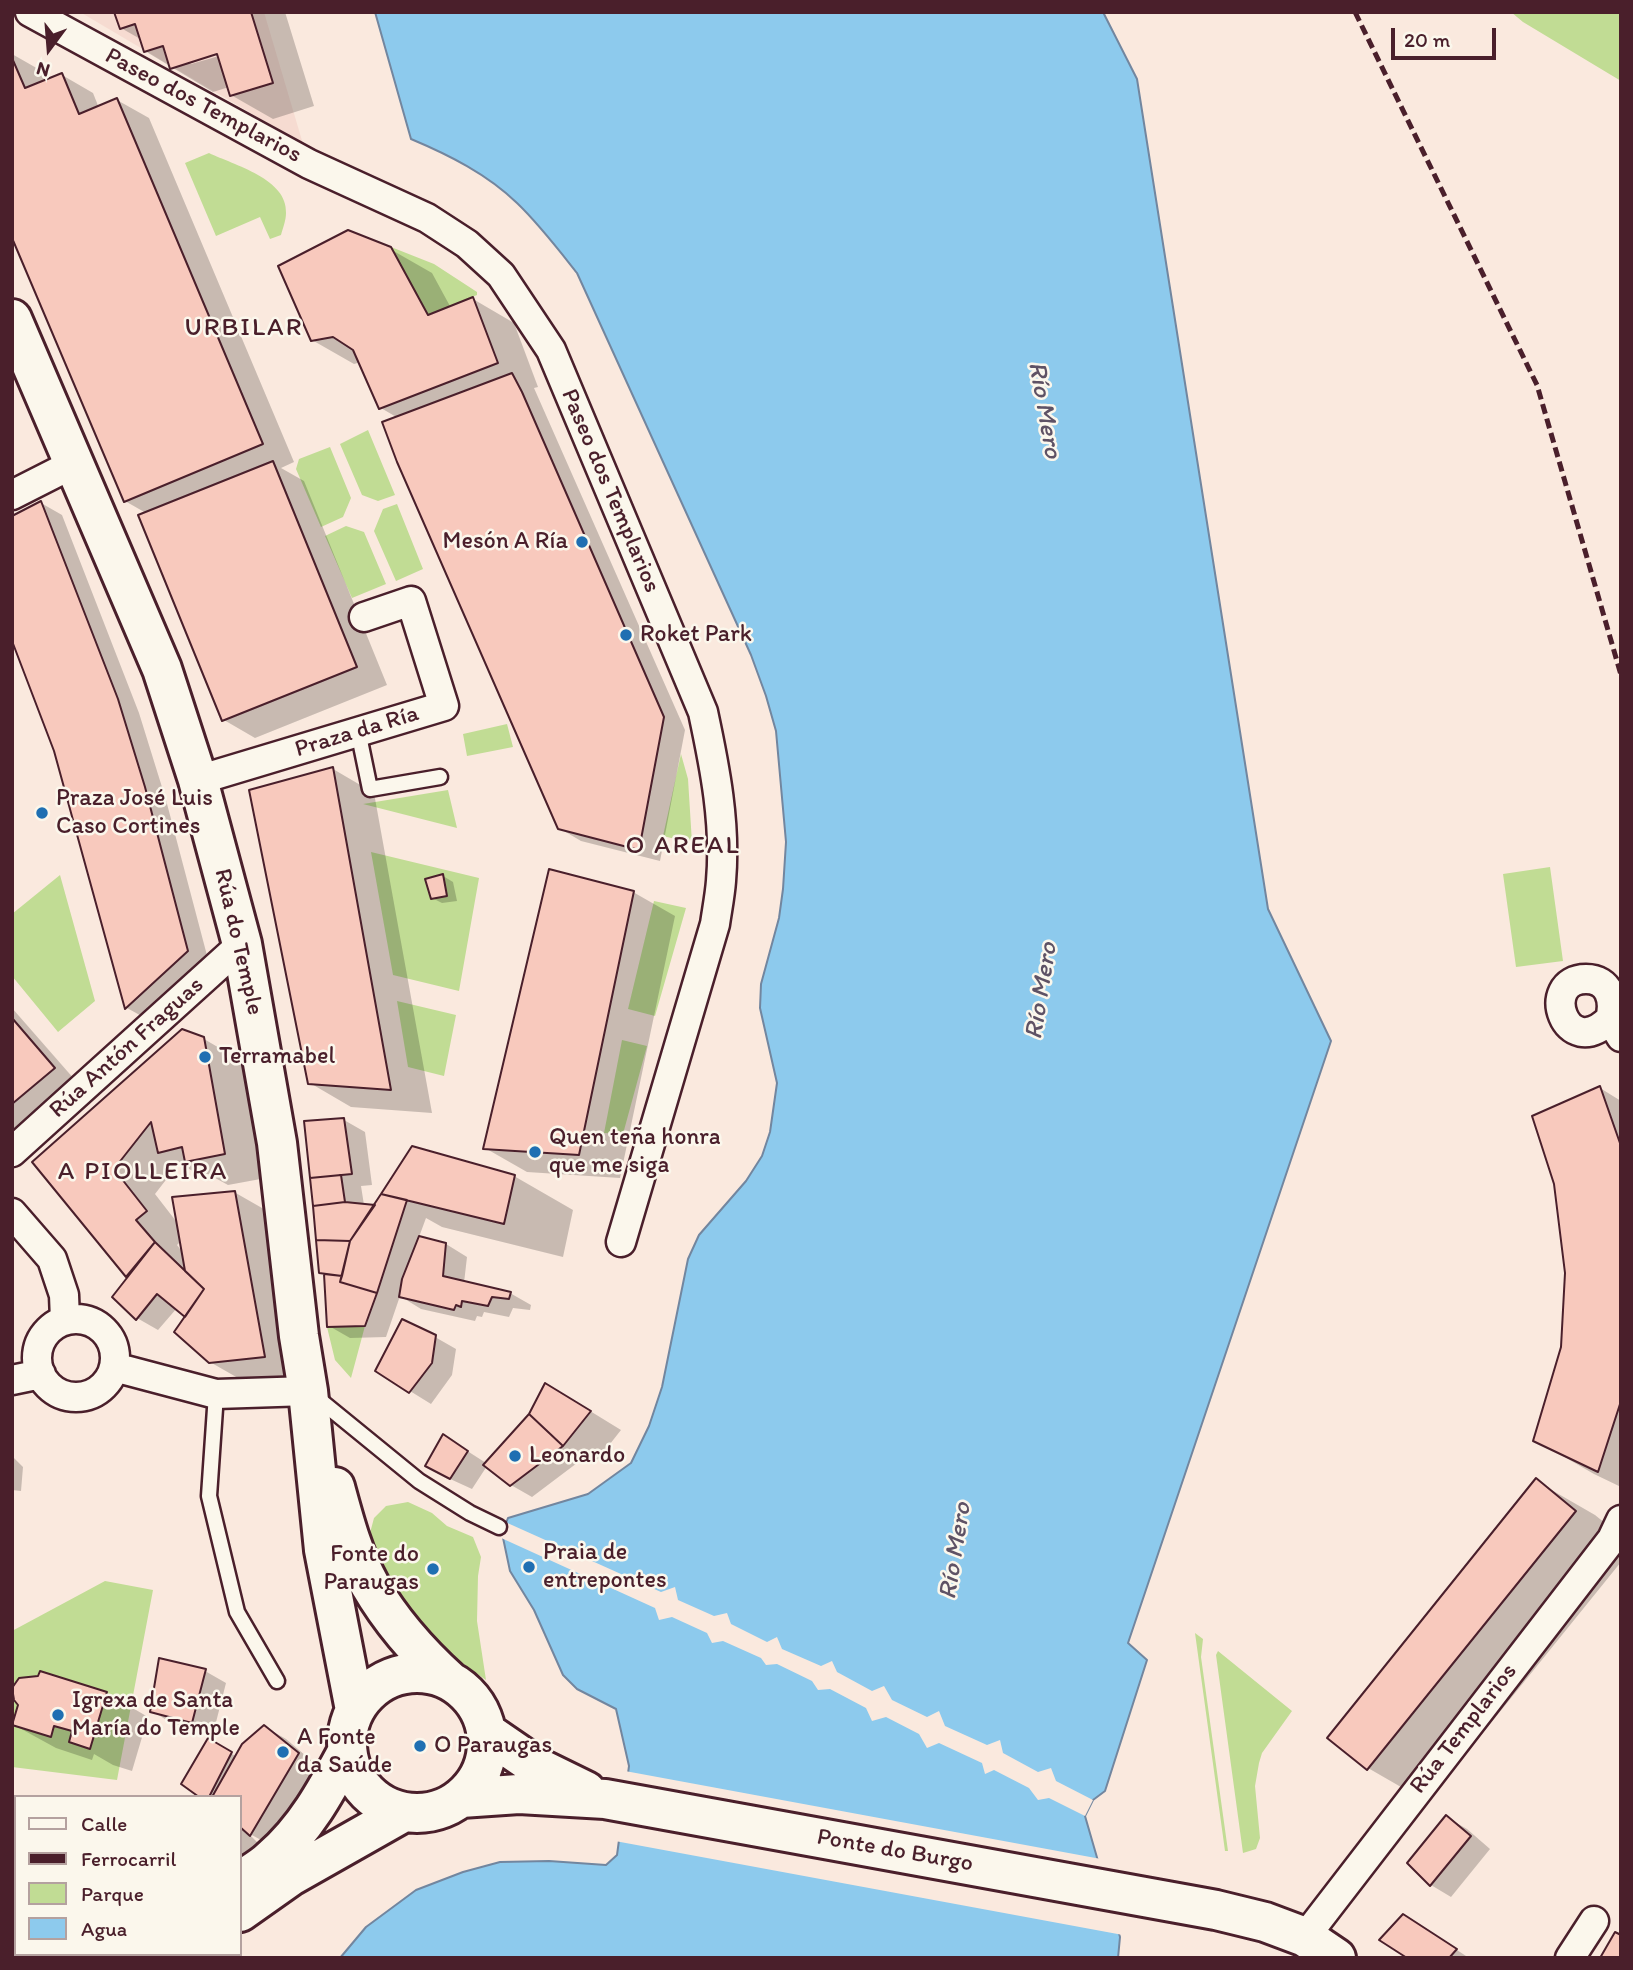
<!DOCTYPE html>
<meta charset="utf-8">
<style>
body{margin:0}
#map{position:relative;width:1633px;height:1970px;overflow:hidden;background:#fae9de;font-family:Itim,sans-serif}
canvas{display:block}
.frame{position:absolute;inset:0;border:14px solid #4a1f2b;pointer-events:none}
.legend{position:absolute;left:14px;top:1795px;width:228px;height:161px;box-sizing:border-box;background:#fbf7ec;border:2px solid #b4a19f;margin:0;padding:9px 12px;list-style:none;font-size:21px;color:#4a1f2b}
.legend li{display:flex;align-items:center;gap:14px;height:35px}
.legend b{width:35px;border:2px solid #b4a19f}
.north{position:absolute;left:14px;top:14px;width:70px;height:70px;-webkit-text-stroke:5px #fbf7ec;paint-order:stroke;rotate:196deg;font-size:19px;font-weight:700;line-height:28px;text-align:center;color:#4a1f2b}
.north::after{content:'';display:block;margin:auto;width:24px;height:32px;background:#4a1f2b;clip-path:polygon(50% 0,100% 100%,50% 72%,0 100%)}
.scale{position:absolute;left:1391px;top:28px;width:105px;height:32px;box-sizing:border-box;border:4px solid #4a1f2b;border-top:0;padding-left:9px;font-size:21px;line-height:24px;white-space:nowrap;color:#4a1f2b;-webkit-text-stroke:5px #fbf7ec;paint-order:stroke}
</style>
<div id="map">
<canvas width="1633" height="1970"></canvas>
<div class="frame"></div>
<ul class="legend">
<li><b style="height:9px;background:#fbf7ec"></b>Calle</li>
<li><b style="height:9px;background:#4a1f2b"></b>Ferrocarril</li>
<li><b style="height:19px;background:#c1dc94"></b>Parque</li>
<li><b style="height:19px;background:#8dcaed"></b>Agua</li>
</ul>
<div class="north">N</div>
<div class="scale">20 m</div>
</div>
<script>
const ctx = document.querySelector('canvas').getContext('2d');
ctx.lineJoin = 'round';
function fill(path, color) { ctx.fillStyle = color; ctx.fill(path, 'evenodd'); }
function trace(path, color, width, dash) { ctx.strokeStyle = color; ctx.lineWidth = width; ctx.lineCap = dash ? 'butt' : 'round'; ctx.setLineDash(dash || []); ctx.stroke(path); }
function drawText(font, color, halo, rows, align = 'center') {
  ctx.font = font + ' Itim,sans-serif'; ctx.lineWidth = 5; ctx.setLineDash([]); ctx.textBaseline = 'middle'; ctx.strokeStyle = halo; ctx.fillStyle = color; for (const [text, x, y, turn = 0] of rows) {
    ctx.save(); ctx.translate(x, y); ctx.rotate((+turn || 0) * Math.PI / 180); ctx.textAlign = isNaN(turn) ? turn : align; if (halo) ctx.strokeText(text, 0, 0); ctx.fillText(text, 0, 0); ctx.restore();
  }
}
const built = new Path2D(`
 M80,12H264L303,144Z`);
const green = new Path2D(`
 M1511,12H1621V81L1523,22Z
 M209,153C234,165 288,179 286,213C286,220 283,228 281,235L270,239L260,217L216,236L185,163Z
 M391,247L434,264L477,292V295L428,315Z
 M368,430L395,495L378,501L362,495L340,444Z
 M330,447L351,498L343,517L321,527L296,469L299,459Z
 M397,504L423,569L396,581L374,531L383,509Z
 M346,526L364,532L386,584L352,598L325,536Z
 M507,724L513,747L467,756L463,734Z
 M681,754L688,779L692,843L663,836Z
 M448,790L457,828L363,804Z
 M371,852L479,878L459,991L393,975Z
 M1550,867L1563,961L1516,967L1503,874Z
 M60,875L95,1001L58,1032L12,976V914Z
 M654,901L686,908L655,1016L628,1009Z
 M397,1001L456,1015L444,1076L408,1067Z
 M622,1040L647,1046L623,1134L604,1133Z
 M365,1326L351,1378L335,1360L327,1327Z
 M408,1502L432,1513L447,1526L473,1537L481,1557L478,1576L477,1621L486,1680L456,1659L429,1635L401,1600L373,1551L370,1533L374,1518L386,1506Z
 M105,1581L153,1590L117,1780L12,1767V1631Z
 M1195,1633L1203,1639L1201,1657L1228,1851H1225Z
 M1218,1651L1292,1711L1262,1753L1259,1763L1255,1786L1260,1838L1256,1849L1243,1853L1216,1655Z`);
const water = new Path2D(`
 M375,12H1103L1137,79L1268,909L1331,1041L1128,1643L1147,1660L1105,1791L1093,1800L1085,1816L1120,1937L1118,1958H340L366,1927L416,1890L463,1872L500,1862L549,1861L606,1865L617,1855L629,1766L616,1709L577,1689L563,1675L534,1610L510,1571L502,1533L508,1518L588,1494L631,1463L649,1426L662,1387L688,1259L699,1235L746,1181L762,1156L770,1132L777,1083L760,1008L761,984L779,918L783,889L786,842L776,731L766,696L751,655L577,273C558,249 539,224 517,203C487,174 449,155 411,139Z`);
const pier = new Path2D(`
 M503,1521L661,1592L675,1587L678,1600L714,1616L727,1613L731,1624L767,1642L777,1637L782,1649L821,1666L832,1661L837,1672L872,1691L884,1686L892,1700L927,1717L939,1711L945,1726L987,1745L1000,1740L1003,1753L1038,1772L1051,1768L1056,1781L1093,1800L1085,1816L1049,1798L1038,1800L1029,1788L994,1770L985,1774L982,1763L939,1743L927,1748L919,1734L886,1717L872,1721L866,1708L830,1689L818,1690L812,1681L777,1664L766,1665L761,1658L723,1641L712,1643L707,1633L672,1617L659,1620L655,1608L499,1537L498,1534Z
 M625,1771L1101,1859L1123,1935L615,1841Z`);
const shadow = new Path2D(`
 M116,12H285L314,106L273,119L231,95L229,87L213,92L145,51L142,40L121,28ZM225,50L226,54L191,64L188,61Z
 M12,54L40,70L45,81L62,75L93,93L99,108L117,100L149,118L294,462L281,468L304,481L387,685L255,738L224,720L146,513L125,501L12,234Z
 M390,249L432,273L451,308L473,299L514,323L538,387L534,388L685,730L660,861L581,841L559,828L398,418L381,408L361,362L354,364L312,340Z
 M41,503L62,515L139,713L166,800L209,963L147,1019L127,1008L55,751Z
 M333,769L374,793L432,1113L351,1107L310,1083Z
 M443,876L453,882L457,901L442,903L432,898Z
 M633,892L675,916L620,1178L527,1172L485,1148Z
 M12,1008L75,1080L13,1133H12Z
 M204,1039L245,1063L266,1178L228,1185L208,1174L201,1176L179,1163L155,1194L179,1225L234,1192L276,1216L306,1380L252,1386L210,1362L187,1317L177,1308L158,1330L137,1318L130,1277L35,1163ZM182,1240L184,1254L177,1245Z
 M1600,1088L1621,1101V1487L1594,1474L1535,1440L1563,1347L1567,1273Z
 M344,1120L365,1132L372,1185L361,1186L364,1205L376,1206L514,1176L573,1210L563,1257L442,1227L426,1218L419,1237L446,1244L467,1257L464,1283L510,1293L531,1305L530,1310L513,1308L509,1317L484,1312L482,1317L477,1316L475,1321L421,1309L400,1296L386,1337L350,1338L329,1326L326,1275L320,1272Z
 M435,1337L456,1349L452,1375L431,1404L410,1391Z
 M577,1403L621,1430L595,1463L585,1457L532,1497L511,1485L487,1466L472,1489L448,1478L444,1436L486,1463Z
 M12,1456L23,1467L21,1491L12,1490Z
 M1536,1481L1595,1515L1621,1536V1562L1427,1802L1368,1768Z
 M205,1671L226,1683L213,1734L173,1724L152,1711Z
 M41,1673L107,1693L148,1717L132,1771L113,1765L94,1754L92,1760L56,1748L14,1725Z
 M265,1727L286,1739L319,1767L272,1846L250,1834V1835L263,1848L240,1863V1797H202L209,1740L237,1757Z
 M1446,1817L1467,1829L1490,1849L1451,1897L1431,1885Z
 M1424,1928L1469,1958H1411Z`);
const building = new Path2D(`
 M114,12H251L273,83L230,96L217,54L170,69L163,46L144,52L135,24L120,29Z
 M12,58L25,88L62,73L79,114L117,98L263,444L124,502L12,238Z
 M348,230L391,247L428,315L473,297L498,363L379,409L353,350L333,337L311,341L278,266Z
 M512,373L522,392L664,717L639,850L558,829L397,462L382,422Z
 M273,461L357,667L222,721L138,515Z
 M41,501L118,699L145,787L188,951L125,1009L54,751L12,641V516Z
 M333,767L391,1090L308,1084L249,790Z
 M549,869L634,891L579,1155L483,1149Z
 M443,874L447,896L431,899L425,879Z
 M12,1018L55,1068L12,1104Z
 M182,1029L204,1037L225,1154L185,1162L182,1147L158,1153L151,1122L114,1169L147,1211L136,1220L155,1242L126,1277L32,1162Z
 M1600,1086L1621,1146V1401L1598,1472L1533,1441L1561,1347L1565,1273L1554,1184L1532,1116Z
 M344,1118L352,1174L310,1178L304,1121Z
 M412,1146L515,1175L504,1224L381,1194Z
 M341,1175L345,1202L313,1206L310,1178Z
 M235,1191L265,1357L209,1363L174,1332L204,1289L185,1271L172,1197Z
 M381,1194L407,1200L377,1293L340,1282L350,1241Z
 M345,1202L375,1205L350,1241L316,1240L313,1206Z
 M419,1236L446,1243L443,1276L511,1292L509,1299L492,1297L488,1306L462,1301L461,1307L456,1305L454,1310L399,1297L402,1279Z
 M316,1240L350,1241L342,1276L319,1273Z
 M155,1242L204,1289L185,1317L157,1294L136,1320L112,1297Z
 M324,1274L342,1276L340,1282L377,1293L365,1326L327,1327Z
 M402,1319L436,1335L432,1363L409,1393L375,1371Z
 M545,1383L591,1411L563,1446L529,1414Z
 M529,1414L563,1446L510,1486L483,1465Z
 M443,1434L468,1451L450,1479L425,1466Z
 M1536,1478L1576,1511L1367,1770L1327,1738Z
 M159,1658L206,1669L192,1723L150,1712Z
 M40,1671L107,1692L90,1749L69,1742L72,1731L54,1726L51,1737L12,1725L18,1705L14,1700L12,1688L19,1678L38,1676Z
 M264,1725L299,1753L250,1836L240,1827V1797H212L242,1744Z
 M208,1738L232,1752L209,1797H199L181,1784Z
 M1446,1815L1471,1836L1430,1886L1407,1863Z
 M1403,1914L1457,1949L1449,1958H1407L1379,1940Z
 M1615,1932L1621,1935V1958H1600Z`);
const lane = new Path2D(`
 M358,731L370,789L440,777
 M216,1394L209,1496L237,1612L277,1681
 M316,1397L419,1481L470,1513L499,1527`);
const street = new Path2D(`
 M30,12L309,164L427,218L467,244L501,275L551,350L703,712C715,768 726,824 721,881C720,895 717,910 715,924L621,1242
 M12,495L75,463
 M198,780L444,706L411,601L364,617
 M1610,1019C1565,1064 1538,979 1586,979C1610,979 1615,1001 1610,1019L1621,1037
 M12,1152L242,944
 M12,1213L52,1259L64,1295L65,1320
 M37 1358a39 39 0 1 1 78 0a39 39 0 1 1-78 0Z
 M114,1367L216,1394L308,1391
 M12,1380L41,1374
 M1305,1937L1612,1539L1621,1520
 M1570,1958L1594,1921`);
const secondary = new Path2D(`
 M12,319L162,669L198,780L242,944L277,1143L299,1336L308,1391L324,1550L355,1710
 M335,1487C344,1520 353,1555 370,1585C391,1621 419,1653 450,1681
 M347 1743a70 70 0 1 1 140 0a70 70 0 1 1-140 0Z
 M486,1732L537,1767L586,1791
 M461,1798L519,1794L605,1799L1216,1910L1265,1922L1305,1937L1336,1958
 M240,1881C250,1874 262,1868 271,1859C305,1830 326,1791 347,1752
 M240,1912L291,1876L404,1812
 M128,1958L133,1954
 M174,1958L179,1954`);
const rail = new Path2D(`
 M1355,12L1537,385L1621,675`);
const markers = [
 [582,542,7,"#1f6fb2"],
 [626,635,7,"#1f6fb2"],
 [42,813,7,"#1f6fb2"],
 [205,1057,7,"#1f6fb2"],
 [535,1152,7,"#1f6fb2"],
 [515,1456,7,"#1f6fb2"],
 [529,1567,7,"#1f6fb2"],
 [433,1569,7,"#1f6fb2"],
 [58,1715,7,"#1f6fb2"],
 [420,1746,7,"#1f6fb2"],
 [283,1752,7,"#1f6fb2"]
];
const streetNames = [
 ["Paseo dos Templarios",203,106,28],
 ["Paseo dos Templarios",610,491,67],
 ["Praza da Ría",357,732,-17],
 ["Rúa do Temple",238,942,77],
 ["Rúa Antón Fraguas",127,1048,-42],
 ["Rúa Templarios",1464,1729,-52],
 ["Ponte do Burgo",895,1851,10]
];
const poiNames = [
 ["Mesón A Ría",568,542,"right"],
 ["Roket Park",640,635],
 ["Praza José Luis",56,799],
 ["Caso Cortines",56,827],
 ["Terramabel",219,1057],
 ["Quen teña honra",549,1138],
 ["que me siga",549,1166],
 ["Leonardo",529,1456],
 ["Praia de",543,1553],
 ["entrepontes",543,1581],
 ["Fonte do",419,1555,"right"],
 ["Paraugas",419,1583,"right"],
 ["Igrexa de Santa",72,1701],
 ["María do Temple",72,1729],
 ["A Fonte",297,1738],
 ["da Saúde",297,1766],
 ["O Paraugas",434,1746]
];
const neighbourhoodNames = [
 ["URBILAR",244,328],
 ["O AREAL",683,846],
 ["A PIOLLEIRA",143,1172]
];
const waterNames = [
 ["Río Mero",1044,410,80],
 ["Río Mero",1042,991,-81],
 ["Río Mero",956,1551,-81]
];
fill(built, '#f6dbd1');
fill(green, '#c1dc94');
fill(water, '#8dcaed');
trace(water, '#72869f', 2);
fill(pier, '#fae9de');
fill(shadow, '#0003');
fill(building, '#f8c9bd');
trace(building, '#4a1f2b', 2);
trace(lane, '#4a1f2b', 19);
trace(street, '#4a1f2b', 33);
trace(secondary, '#4a1f2b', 44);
trace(lane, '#fbf7ec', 14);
trace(street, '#fbf7ec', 28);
trace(secondary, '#fbf7ec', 38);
trace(rail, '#4a1f2b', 5, [10, 5]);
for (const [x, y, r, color] of markers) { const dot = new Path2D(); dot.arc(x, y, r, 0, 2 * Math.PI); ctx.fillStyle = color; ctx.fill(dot); trace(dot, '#fbf7ec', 2.5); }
drawText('24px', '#4a1f2b', '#fbf7ec', streetNames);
drawText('24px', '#4a1f2b', '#fbf7ec', poiNames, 'left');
ctx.letterSpacing = '2px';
drawText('26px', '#4a1f2b', '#fbf7ec', neighbourhoodNames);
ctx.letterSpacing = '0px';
drawText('italic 26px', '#5e5265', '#fbf7ec', waterNames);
</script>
